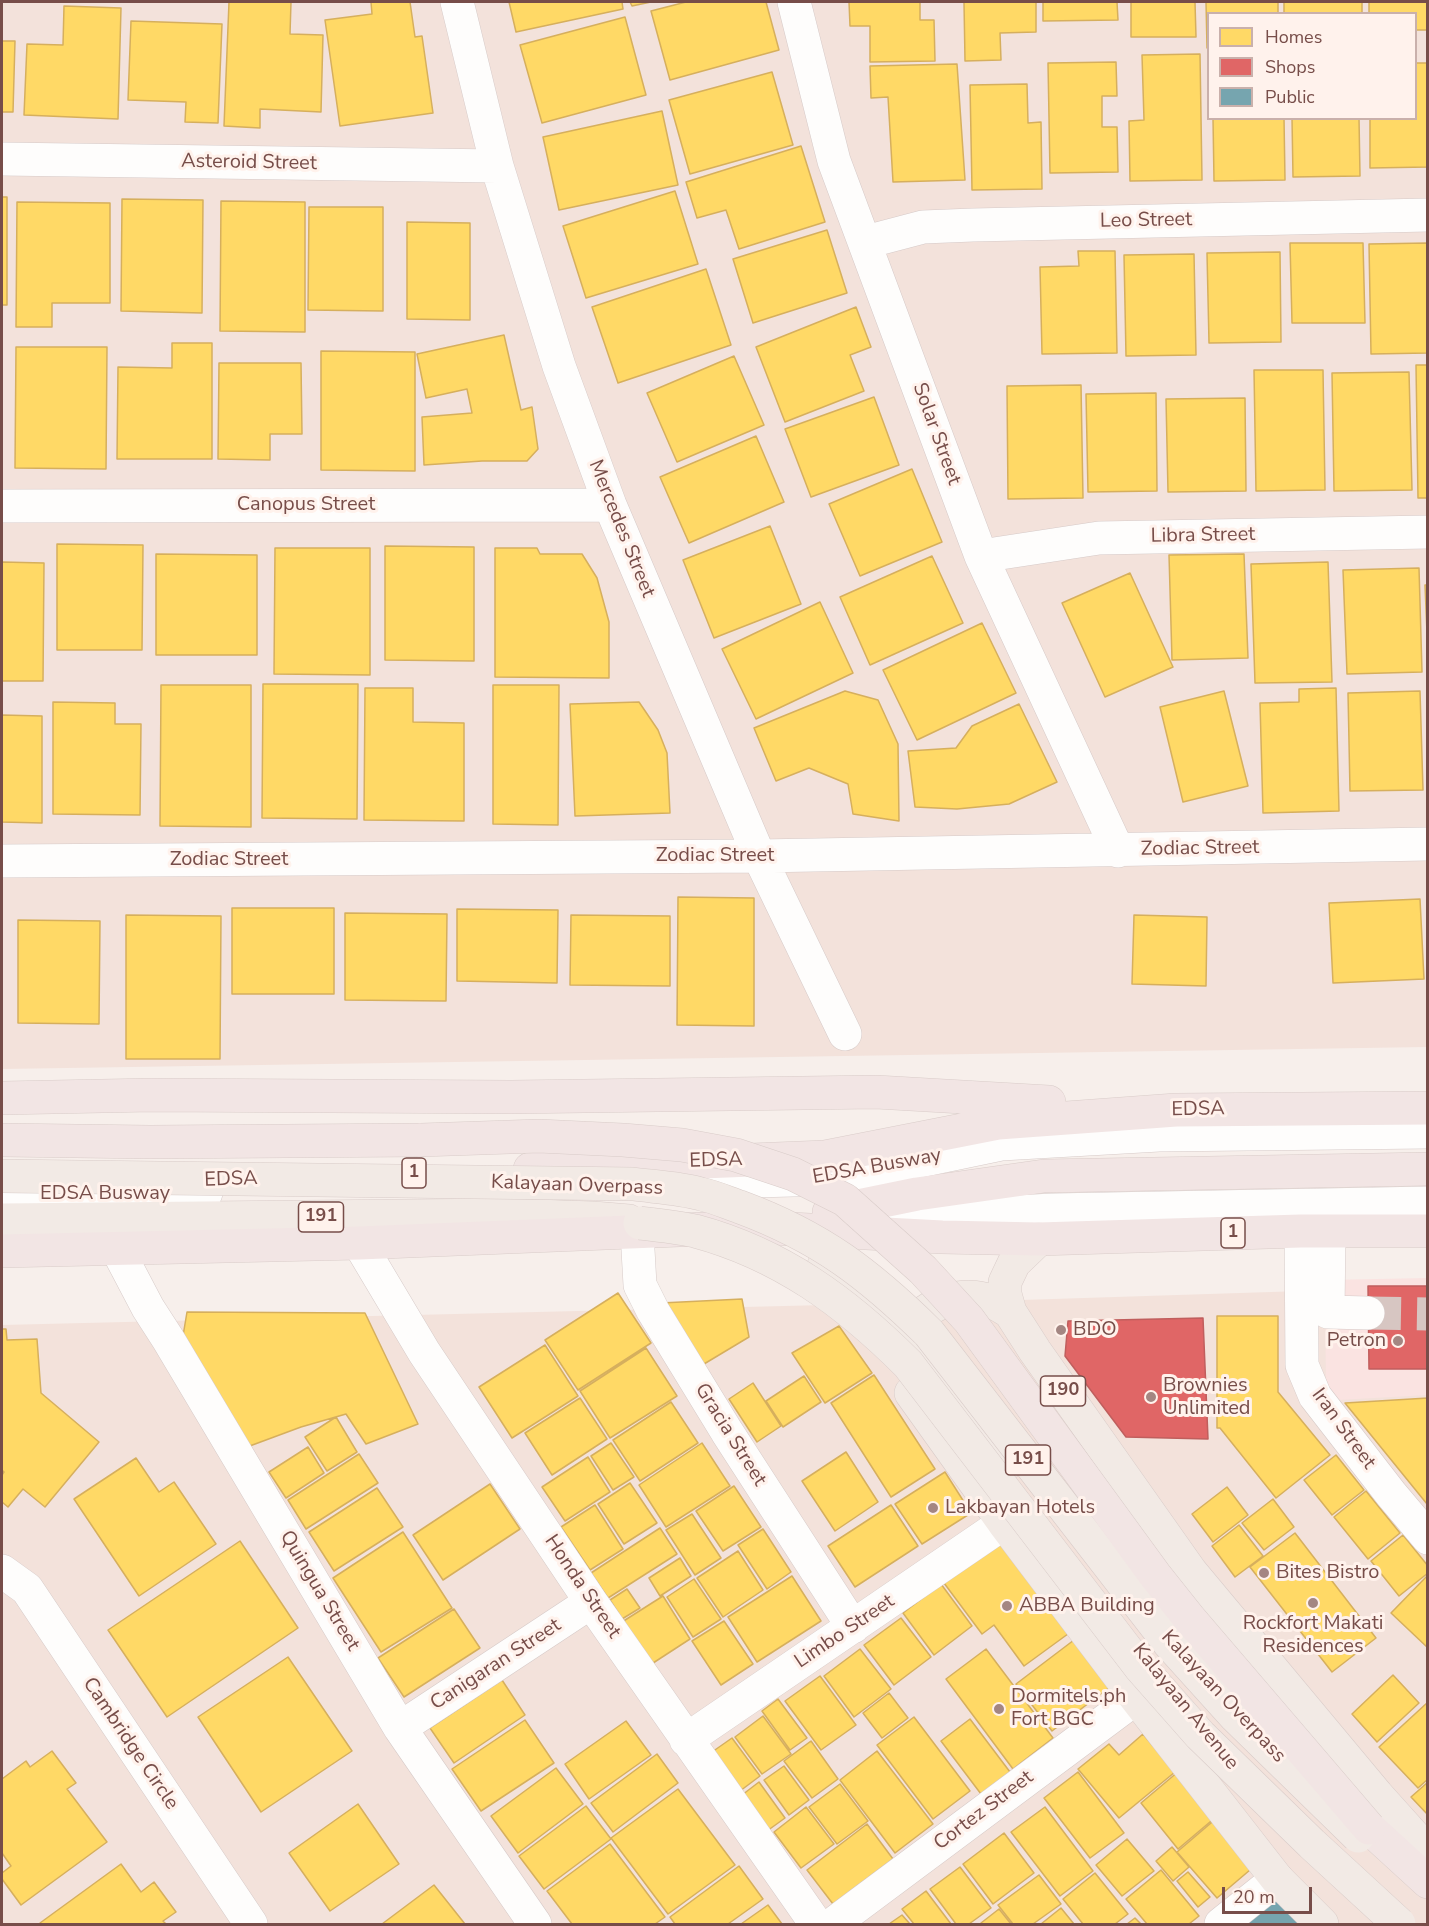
<!DOCTYPE html>
<style>
body{margin:0}
#map{position:relative;width:1429px;height:1926px;overflow:hidden;background:#f7efeb;font-family:"Nunito Sans",sans-serif}
canvas{display:block}
.frame{position:absolute;inset:0;border:3px solid #774d49;pointer-events:none}
.legend{position:absolute;left:1207px;top:12px;width:210px;height:108px;box-sizing:border-box;background:#fff2ec;border:2px solid #c9b0ab;margin:0;padding:8px 10px;list-style:none;font-size:18px;color:#774d49}
.legend li{display:flex;align-items:center;gap:12px;height:30px}
.legend b{width:30px;border:2px solid #c9b0ab}
.scale{position:absolute;left:1222px;top:1887px;width:90px;height:27px;box-sizing:border-box;border:3px solid #774d49;border-top:0;padding-left:8px;font-size:18px;line-height:21px;white-space:nowrap;color:#774d49;-webkit-text-stroke:4px #fff2ec;paint-order:stroke}
</style>
<div id="map">
<canvas width="1429" height="1926"></canvas>
<div class="frame"></div>
<ul class="legend">
<li><b style="height:16px;background:#ffd966"></b>Homes</li>
<li><b style="height:16px;background:#e06666"></b>Shops</li>
<li><b style="height:16px;background:#76a5af"></b>Public</li>
</ul>
<div class="scale">20 m</div>
</div>
<script>
const ctx = document.querySelector('canvas').getContext('2d');
ctx.lineJoin = 'round';
function fill(path, color) { ctx.fillStyle = color; ctx.fill(path, 'evenodd'); }
function trace(path, color, width, dash) { ctx.strokeStyle = color; ctx.lineWidth = width; ctx.lineCap = dash ? 'butt' : 'round'; ctx.setLineDash(dash || []); ctx.stroke(path); }
function drawText(font, color, halo, rows, align = 'center') {
  ctx.font = font + ' "Nunito Sans",sans-serif'; ctx.lineWidth = 6; ctx.setLineDash([]); ctx.textBaseline = 'middle'; ctx.strokeStyle = halo; ctx.fillStyle = color; for (const [text, x, y, turn = 0] of rows) {
    ctx.save(); ctx.translate(x, y); ctx.rotate((+turn || 0) * Math.PI / 180); ctx.textAlign = isNaN(turn) ? turn : align; if (halo) ctx.strokeText(text, 0, 0); ctx.fillText(text, 0, 0); ctx.restore();
  }
}
const residential = new Path2D(`
 M2,2H1427V1047L2,1069ZM1208,14H1416V118H1208Z
 M1427,1287V1924H2V1325L990,1301Z`);
const commercial = new Path2D(`
 M1427,1278V1395L1338,1400L1326,1385L1325,1280Z`);
const homes = new Path2D(`
 M229,2H291L290,34L323,35L321,112L260,109V128L224,126Z
 M371,2H410L415,37L422,36L433,113L340,126L325,20L372,14Z
 M509,2H622L623,9L516,32Z
 M630,2H651L632,6Z
 M686,2H766L779,50L670,80L651,11Z
 M849,2H920V20H934L935,61L870,62V26H850Z
 M964,2H1036V32L1000,33L1001,60L965,61Z
 M1043,2H1117L1118,20L1043,21Z
 M1131,2H1195L1196,37H1131Z
 M1206,2H1278V14H1208V48H1207Z
 M1284,2H1362V14H1284Z
 M1369,2H1428V30H1416V14H1369Z
 M64,6L121,8L118,119L24,115L27,44L63,45Z
 M625,17L646,95L542,123L520,45Z
 M131,21L222,24L218,123L185,122L186,102L128,100Z
 M2,41H15L13,112H2Z
 M1200,54L1202,180L1130,181L1129,121L1144,120L1142,55Z
 M1116,62L1117,96H1102V127H1117L1118,172L1050,173L1048,63Z
 M1416,63H1428V167L1370,168V118H1416Z
 M957,64L965,180L893,182L888,97L871,98L870,66Z
 M772,72L793,145L690,174L669,100Z
 M1027,84L1028,123L1041,122L1042,189L972,190L970,85Z
 M662,111L678,185L559,210L543,137Z
 M1213,118H1284L1285,180L1214,181Z
 M1292,118H1359L1360,176L1293,177Z
 M801,146L825,222L739,249L726,210L697,218L686,182Z
 M675,191L698,264L586,298L563,226Z
 M2,197H7V305H2Z
 M122,199L203,200L202,313L121,311Z
 M221,201L305,202V332L220,331Z
 M17,202L110,203V303H52V327H16Z
 M309,207H383V311L308,310Z
 M407,222L470,223V320L407,319Z
 M827,230L847,293L753,323L733,259Z
 M1290,243H1363L1365,323H1292Z
 M1428,243V353L1371,354L1369,244Z
 M1078,251H1115L1117,353L1042,354L1040,267L1079,266Z
 M1280,252L1281,342L1209,343L1207,253Z
 M1194,254L1196,355L1126,356L1124,255Z
 M706,269L731,345L618,383L592,307Z
 M856,307L871,347L850,355L864,391L785,422L756,347Z
 M504,335L521,410L532,407L538,449L527,461H482L424,465L422,417L472,413L467,389L426,398L417,354Z
 M172,343H212V459H117L118,367L172,368Z
 M16,347H107L106,469L15,468Z
 M321,351L415,352V471L321,470Z
 M734,356L764,425L677,462L647,393Z
 M219,363H301L302,434H270V460L218,459Z
 M1416,365H1428V498H1418Z
 M1254,370H1323L1325,490L1256,491Z
 M1409,372L1412,490L1334,491L1332,373Z
 M1081,385L1083,498L1008,499L1007,386Z
 M1156,393L1157,491L1088,492L1086,394Z
 M874,397L899,465L811,497L785,429Z
 M1245,398L1246,491L1168,492L1166,399Z
 M756,436L784,502L689,543L660,477Z
 M912,469L942,542L860,576L829,504Z
 M770,526L801,604L714,638L683,560Z
 M57,544L143,545L142,650H57Z
 M385,546L474,547V661L385,660Z
 M275,548H370V675L274,674Z
 M495,548H537L540,554H582L597,578L609,622V678L495,677Z
 M156,554L257,555V655H156Z
 M1244,554L1248,658L1172,660L1169,555Z
 M932,556L963,623L870,665L840,597Z
 M2,562L44,563L43,681H2Z
 M1328,562L1332,682L1255,683L1251,564Z
 M1419,568L1422,672L1347,674L1343,570Z
 M1130,573L1173,667L1105,697L1062,603Z
 M1425,585H1428V657Z
 M820,602L853,673L756,719L722,649Z
 M982,623L1016,693L917,740L883,670Z
 M263,684H358L357,819L262,818Z
 M161,685H251V827L160,826Z
 M493,685H559L558,825L493,824Z
 M365,688H413V722L464,723V821L364,820Z
 M1336,688L1339,811L1263,813L1260,703L1299,702V689Z
 M845,691L878,700L898,744L899,821L853,814L848,784L809,768L776,781L754,728Z
 M1224,691L1248,786L1183,802L1160,707Z
 M1420,691L1423,790L1350,791L1348,693Z
 M53,702L115,703V724H141L140,815L53,814Z
 M639,702L658,730L667,753L670,813L575,816L570,704Z
 M1019,704L1057,782L1009,804L957,809L915,807L908,751L956,748L972,726Z
 M2,715L42,716V823L2,822Z
 M678,897L754,898V1026L677,1025Z
 M1420,899L1424,979L1333,983L1329,903Z
 M232,908H334V994H232Z
 M457,909L558,910L557,983L457,981Z
 M345,913L447,914L446,1001L345,1000Z
 M126,915L221,916L220,1059H126Z
 M571,915L670,916V986L570,985Z
 M1134,915L1207,917L1206,986L1132,984Z
 M18,920L100,921L99,1024L18,1023Z
 M618,1293L651,1343L578,1390L545,1340Z
 M742,1299L749,1337L699,1367L661,1303Z
 M187,1312L365,1313L418,1424L366,1444L346,1414L301,1427L247,1447L183,1336Z
 M1217,1316H1278V1392L1330,1455L1276,1498L1220,1428H1217Z
 M839,1326L872,1373L825,1403L792,1353Z
 M2,1329H6L7,1340L37,1339L41,1393L99,1442L45,1507L23,1489L8,1507L2,1502V1475L4,1472L2,1470Z
 M545,1345L578,1396L512,1438L479,1387Z
 M646,1348L677,1396L610,1438L580,1391Z
 M874,1375L935,1469L891,1497L831,1403Z
 M804,1376L821,1402L783,1427L766,1401Z
 M753,1383L781,1426L757,1442L729,1399Z
 M580,1398L607,1439L552,1475L525,1433Z
 M1428,1398V1504H1427L1345,1403Z
 M671,1402L698,1443L640,1481L613,1440Z
 M336,1417L357,1452L327,1471L305,1437Z
 M611,1443L634,1477L613,1490L591,1456Z
 M702,1443L730,1486L666,1527L639,1485Z
 M308,1447L324,1473L286,1498L269,1472Z
 M846,1452L878,1502L835,1531L802,1481Z
 M359,1454L378,1483L306,1529L288,1500Z
 M1336,1455L1364,1490L1332,1515L1304,1480Z
 M588,1457L610,1492L565,1521L542,1487Z
 M136,1458L159,1492L174,1482L216,1544L139,1596L74,1499Z
 M945,1472L971,1513L922,1544L895,1504Z
 M630,1483L657,1523L624,1544L598,1504Z
 M490,1484L520,1529L443,1580L413,1535Z
 M734,1486L761,1527L723,1551L696,1511Z
 M1227,1487L1248,1515L1213,1542L1192,1514Z
 M377,1488L403,1527L334,1571L309,1532Z
 M1366,1491L1400,1533L1368,1559L1334,1517Z
 M1273,1499L1294,1527L1264,1550L1242,1523Z
 M595,1505L623,1549L590,1570L561,1527Z
 M891,1505L918,1546L855,1587L828,1546Z
 M692,1514L721,1558L695,1575L666,1530Z
 M1239,1525L1263,1556L1235,1577L1212,1546Z
 M660,1528L677,1554L608,1598L591,1573Z
 M763,1529L791,1572L767,1589L738,1545Z
 M403,1532L452,1608L381,1652L333,1578Z
 M1295,1533L1376,1638L1332,1672L1250,1567Z
 M1403,1535L1428,1566V1573L1399,1596L1371,1561Z
 M1003,1539L1072,1631L1024,1666L994,1625L982,1634L944,1583Z
 M240,1541L298,1628L167,1717L108,1630Z
 M738,1551L763,1590L723,1617L697,1578Z
 M680,1558L691,1576L660,1596L649,1578Z
 M1428,1575V1648L1391,1613Z
 M792,1576L821,1621L757,1662L728,1617Z
 M694,1579L721,1619L693,1637L667,1597Z
 M941,1584L972,1626L934,1655L903,1613Z
 M627,1589L640,1608L622,1619L610,1600Z
 M663,1596L690,1639L650,1665L622,1622Z
 M454,1609L480,1648L404,1697L378,1658Z
 M901,1618L931,1657L894,1685L864,1645Z
 M724,1621L753,1664L721,1685L692,1641Z
 M1074,1640L1110,1687L1052,1731L1016,1684Z
 M860,1649L891,1689L854,1717L824,1676Z
 M986,1649L1053,1738L1013,1769L946,1679Z
 M288,1657L352,1751L261,1812L198,1717Z
 M1393,1675L1419,1703L1377,1742L1352,1714Z
 M820,1676L856,1725L821,1750L785,1701Z
 M502,1680L525,1715L454,1763L430,1728Z
 M889,1693L908,1718L882,1738L863,1713Z
 M778,1699L807,1738L790,1750L762,1711Z
 M1428,1702V1779L1418,1788L1379,1747Z
 M763,1716L791,1754L762,1774L735,1737Z
 M914,1717L970,1791L933,1819L877,1745Z
 M970,1719L1010,1772L981,1794L941,1741Z
 M525,1720L554,1763L481,1811L452,1769Z
 M626,1721L651,1755L589,1799L565,1764Z
 M1143,1734L1175,1772L1119,1818L1078,1769L1109,1744L1119,1755Z
 M732,1738L760,1776L740,1791L712,1752Z
 M811,1741L838,1779L812,1798L784,1761Z
 M52,1751L76,1783L67,1789L107,1842L21,1905L2,1879V1873L11,1866L2,1853V1779L26,1761L30,1767Z
 M877,1751L933,1824L895,1853L840,1780Z
 M657,1754L678,1783L613,1832L591,1803Z
 M784,1766L809,1800L789,1815L764,1780Z
 M556,1768L583,1804L518,1853L491,1816Z
 M1179,1771L1217,1816L1178,1849L1141,1803Z
 M1078,1772L1124,1833L1090,1858L1044,1798Z
 M759,1782L785,1818L767,1831L742,1795Z
 M1428,1782V1815L1411,1797Z
 M840,1784L868,1821L837,1844L809,1807Z
 M678,1789L735,1865L668,1914L611,1838Z
 M358,1804L399,1864L330,1911L289,1853Z
 M586,1806L611,1839L544,1889L519,1856Z
 M806,1807L834,1844L801,1868L774,1832Z
 M1045,1807L1093,1871L1060,1896L1011,1832Z
 M1218,1817L1257,1864L1217,1898L1177,1852Z
 M867,1824L893,1859L833,1904L807,1870Z
 M1004,1833L1034,1873L993,1904L963,1864Z
 M1127,1839L1154,1871L1122,1896L1096,1865Z
 M610,1844L665,1917L655,1924H572L547,1891Z
 M1172,1847L1189,1867L1173,1881L1156,1861Z
 M121,1864L141,1892L154,1882L176,1912L163,1921L166,1924H41L40,1923Z
 M739,1866L763,1899L728,1924H675L670,1917Z
 M960,1867L991,1908L969,1924H956L930,1889Z
 M1161,1870L1199,1916L1189,1924H1147L1126,1899Z
 M1188,1872L1210,1897L1198,1907L1177,1881Z
 M1095,1873L1128,1914L1115,1924H1083L1063,1899Z
 M1039,1875L1061,1904L1033,1924H1013L998,1905Z
 M434,1885L465,1924H382Z
 M926,1891L951,1924H914L902,1909Z
 M768,1905L782,1924H741Z
 M1061,1908L1074,1924H1041Z
 M999,1909L1011,1924H982L981,1923Z
 M902,1915L910,1924H889Z
 M1135,1918L1141,1924H1127Z`);
const shops = new Path2D(`
 M1368,1286H1428V1369H1369Z
 M1203,1318L1208,1439L1126,1437L1065,1356L1068,1321Z`);
const public = new Path2D(`
 M1271,1892L1302,1924H1238Z`);
const minorTunnel = new Path2D(`
 M1368,1313L1428,1314`);
const minor = new Path2D(`
 M457,2L497,166L559,366L610,505L759,856L845,1034
 M794,2L834,161L981,556L1118,851
 M2,159L497,166
 M866,242L923,227L973,225L1428,215
 M2,506L610,505
 M981,556L1099,538L1428,532
 M2,861L759,856L1428,844
 M674,1183L833,1179L1001,1144L1159,1135L1428,1132
 M2,1194L206,1193
 M857,1221L1052,1210L1428,1203
 M1301,1231L1302,1365L1315,1396L1391,1494L1428,1538
 M637,1232L640,1285L653,1311L727,1432L853,1627
 M1329,1232L1328,1312L1368,1313
 M359,1243L424,1352L591,1602L816,1924
 M117,1249L148,1308L168,1339L400,1728L535,1924
 M2,1571L27,1589L251,1924
 M400,1728L591,1602
 M686,1740L1004,1523
 M833,1924L1136,1698
 M1221,1924L1277,1879`);
const major = new Path2D(`
 M2,1220L506,1215L593,1218L629,1221
 M1039,1239L1014,1263L1005,1282V1294L1010,1312L1035,1351L1191,1572L1377,1795L1428,1852
 M824,1265L858,1316
 M869,1299L905,1333L959,1403L1005,1465
 M902,1343C914,1309 955,1288 990,1301C997,1304 1004,1308 1010,1312
 M911,1393L1004,1523L1136,1698L1277,1879L1322,1924`);
const highway = new Path2D(`
 M2,1098L152,1095L511,1097L876,1092L1049,1102
 M2,1140L150,1142L421,1140
 M530,1169L825,1157L998,1123L1176,1110L1428,1108
 M829,1212L917,1194L1044,1176L1428,1169
 M2,1251L359,1243L753,1227L942,1237L1039,1239L1301,1231H1428
 M1369,1828L1428,1882`);
const majorBridge = new Path2D(`
 M2,1176L633,1184C656,1187 680,1188 701,1194C715,1197 728,1203 740,1207C821,1237 869,1274 929,1333L1169,1643L1235,1716L1358,1836
 M640,1223C658,1225 677,1227 695,1231C781,1254 846,1302 908,1364L1140,1667L1200,1735L1312,1844L1399,1924`);
const highwayBridge = new Path2D(`
 M421,1140L539,1136L623,1140L682,1145L736,1155L793,1174L845,1200L923,1270L969,1320L1155,1575L1190,1619L1369,1828`);
const markers = [
 [1061,1330,6,"#a48682"],
 [1398,1341,6,"#a48682"],
 [1151,1397,6,"#a48682"],
 [933,1508,6,"#a48682"],
 [1264,1573,6,"#a48682"],
 [1313,1603,6,"#a48682"],
 [1007,1606,6,"#a48682"],
 [999,1709,6,"#a48682"]
];
const shields = [
 [414,1173,24],
 [321,1217,45],
 [1233,1233,24],
 [1063,1391,45],
 [1028,1460,45]
];
const shieldNames = [
 ["1",414,1173],
 ["191",321,1217],
 ["1",1233,1233],
 ["190",1063,1391],
 ["191",1028,1460]
];
const streetNames = [
 ["Asteroid Street",249,163,1],
 ["Leo Street",1146,221,-1],
 ["Solar Street",936,434,70],
 ["Canopus Street",306,505],
 ["Mercedes Street",621,529,68],
 ["Libra Street",1203,536,-1],
 ["Zodiac Street",1200,849,-1],
 ["Zodiac Street",715,856],
 ["Zodiac Street",229,860],
 ["EDSA",1198,1110,-1],
 ["EDSA",716,1161,-2],
 ["EDSA Busway",877,1167,-10],
 ["EDSA",231,1180,-2],
 ["Kalayaan Overpass",577,1186,2],
 ["EDSA Busway",105,1194],
 ["Iran Street",1343,1429,54],
 ["Gracia Street",730,1435,58],
 ["Honda Street",582,1587,56],
 ["Quingua Street",319,1591,59],
 ["Limbo Street",845,1632,-34],
 ["Canigaran Street",496,1665,-33],
 ["Kalayaan Overpass",1223,1697,47],
 ["Kalayaan Avenue",1185,1707,51],
 ["Cambridge Circle",130,1744,56],
 ["Cortez Street",984,1811,-37]
];
const poiNames = [
 ["BDO",1073,1330],
 ["Petron",1386,1341,"right"],
 ["Brownies",1163,1386],
 ["Unlimited",1163,1409],
 ["Lakbayan Hotels",945,1508],
 ["Bites Bistro",1276,1573],
 ["ABBA Building",1019,1606],
 ["Rockfort Makati",1313,1624,"center"],
 ["Residences",1313,1647,"center"],
 ["Dormitels.ph",1011,1697],
 ["Fort BGC",1011,1720]
];
fill(residential, '#f3e2db');
fill(commercial, '#fae3e1');
fill(homes, '#ffd966');
trace(homes, '#d6af5d', 1.5);
fill(shops, '#e06666');
trace(shops, '#c05e5d', 1.5);
fill(public, '#76a5af');
trace(public, '#768b90', 1.5);
trace(minorTunnel, '#d7c6c2', 33, [33, 16]);
trace(minor, '#d6cac8', 34);
trace(major, '#d9ccc9', 34);
trace(highway, '#d9ccc9', 34);
trace(minor, '#fefdfc', 33);
trace(major, '#f2eae5', 33);
trace(highway, '#f2e5e4', 33);
trace(majorBridge, '#d9ccc9', 34, []);
trace(highwayBridge, '#d9ccc9', 34, []);
trace(majorBridge, '#f2eae5', 33);
trace(highwayBridge, '#f2e5e4', 33);
for (const [x, y, r, color] of markers) { const dot = new Path2D(); dot.arc(x, y, r, 0, 2 * Math.PI); ctx.fillStyle = color; ctx.fill(dot); trace(dot, '#fff2ec', 2); }
for (const [x, y, w] of shields) { const box = new Path2D(); box.roundRect(x - w / 2, y - 15, w, 30, 4.5); ctx.fillStyle = '#fff2ec'; ctx.fill(box); trace(box, '#774d49', 1.5); }
drawText('bold 18px', '#774d49', null, shieldNames);
drawText('20px', '#774d49', '#fff2ec', streetNames);
drawText('20px', '#774d49', '#fff2ec', poiNames, 'left');
</script>
